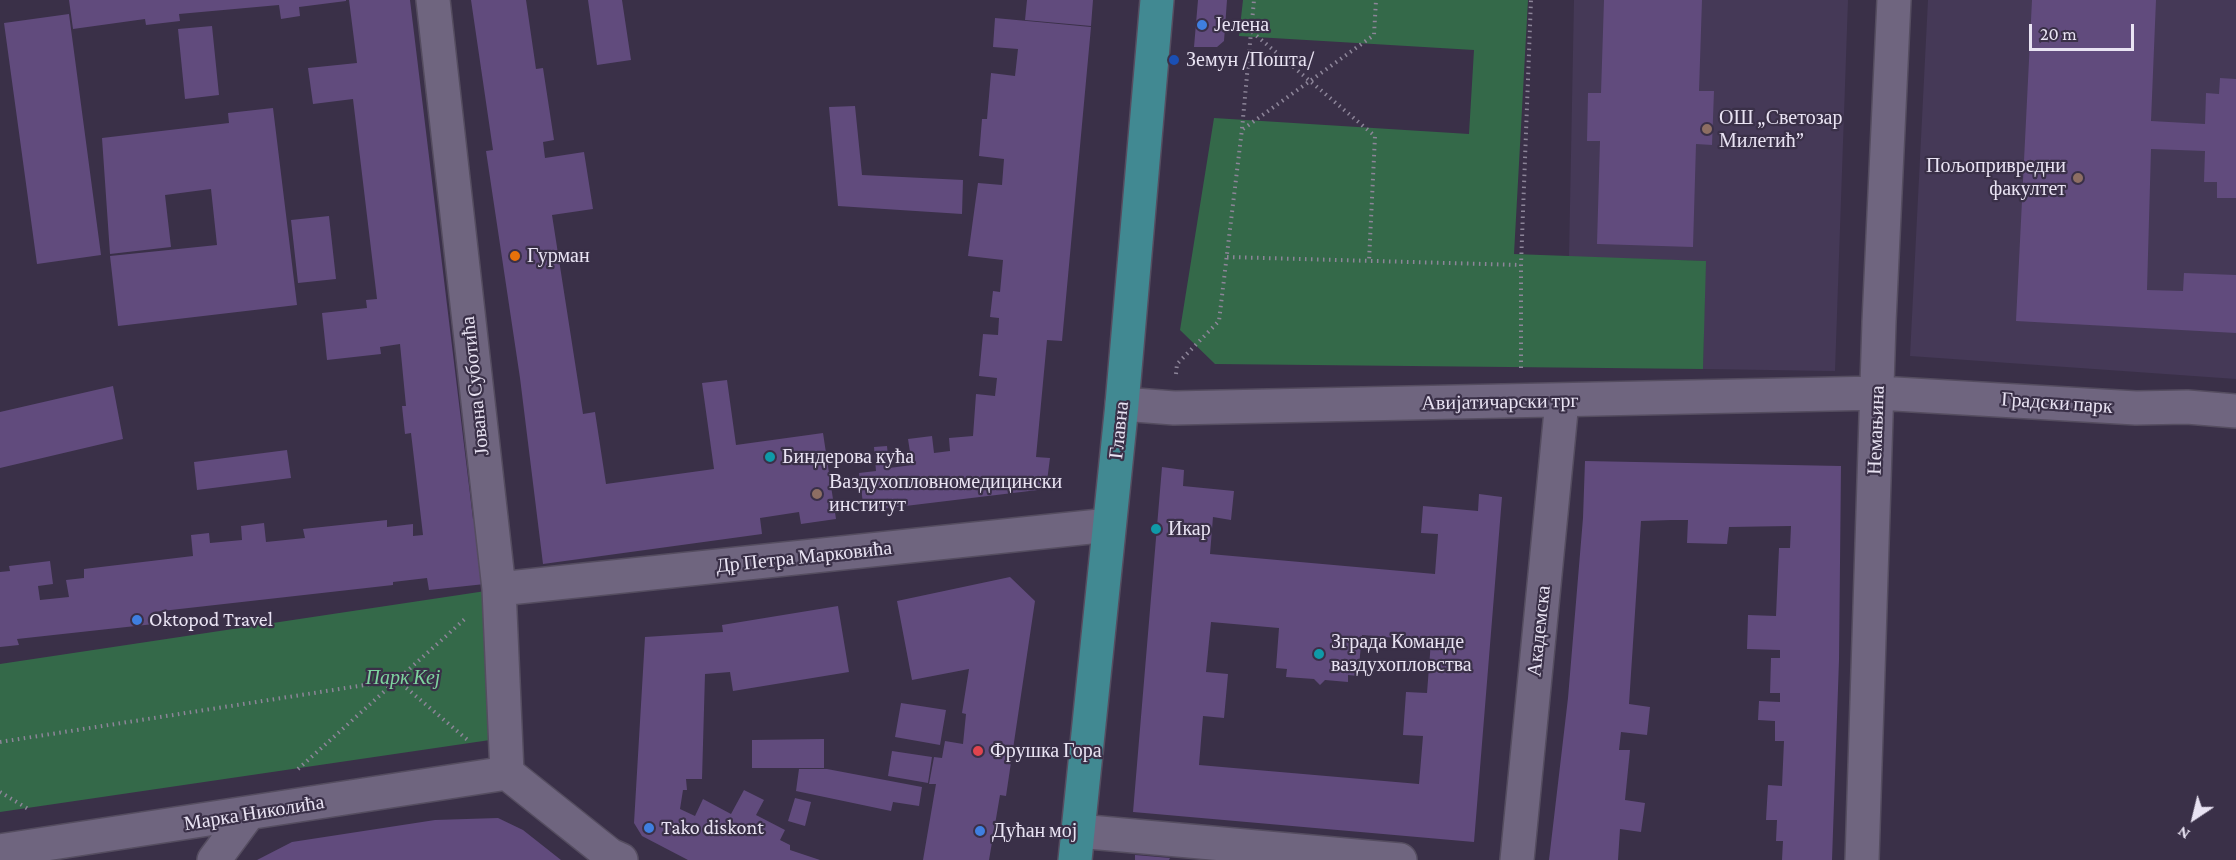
<!DOCTYPE html>
<meta charset="utf-8">
<style>
body{margin:0}
#map{position:relative;width:2236px;height:860px;overflow:hidden;background:#3a3048;font-family:"Crimson Pro",serif}
canvas{display:block}
.north{position:absolute;left:2164px;top:788px;width:60px;height:60px;-webkit-text-stroke:4px #3a3048;paint-order:stroke;rotate:215deg;font-size:16px;font-weight:700;line-height:24px;text-align:center;color:#e9e3f3}
.north::after{content:'';display:block;margin:auto;width:21px;height:27px;background:#e9e3f3;clip-path:polygon(50% 0,100% 100%,50% 72%,0 100%)}
.scale{position:absolute;left:2029px;top:24px;width:105px;height:27px;box-sizing:border-box;border:3px solid #e9e3f3;border-top:0;padding-left:8px;font-size:18px;line-height:21px;white-space:nowrap;color:#e9e3f3;-webkit-text-stroke:4px #3a3048;paint-order:stroke}
</style>
<div id="map">
<canvas width="2236" height="860"></canvas>
<div class="north">N</div>
<div class="scale">20 m</div>
</div>
<script>
const ctx = document.querySelector('canvas').getContext('2d');
ctx.lineJoin = 'round';
function fill(path, color) { ctx.fillStyle = color; ctx.fill(path, 'evenodd'); }
function trace(path, color, width, dash) { ctx.strokeStyle = color; ctx.lineWidth = width; ctx.lineCap = dash ? 'butt' : 'round'; ctx.setLineDash(dash || []); ctx.stroke(path); }
function drawText(font, color, halo, rows, align = 'center') {
  ctx.font = font + ' "Crimson Pro",serif'; ctx.lineWidth = 4.5; ctx.setLineDash([]); ctx.textBaseline = 'middle'; ctx.strokeStyle = halo; ctx.fillStyle = color; for (const [text, x, y, turn = 0] of rows) {
    ctx.save(); ctx.translate(x, y); ctx.rotate((+turn || 0) * Math.PI / 180); ctx.textAlign = isNaN(turn) ? turn : align; if (halo) ctx.strokeText(text, 0, 0); ctx.fillText(text, 0, 0); ctx.restore();
  }
}
const built = new Path2D(`
 M1574,0H1848L1835,371L1703,369L1705,261L1569,257Z
 M1928,0H2236V379L1910,356Z`);
const green = new Path2D(`
 M1243,0H1528L1514,254L1706,261L1703,369L1215,364L1180,330L1214,118L1469,134L1474,50L1239,36Z
 M499,589L490,740L0,812V664Z`);
const building = new Path2D(`
 M69,0H346V1L299,7L300,16L281,19L279,5L179,14L180,21L146,25L145,19L73,29Z
 M349,0H410L473,519H478L485,584L429,590L427,578L393,582V585L153,612L154,624L17,639L19,645L0,647V572L10,571L9,566L50,561L53,584L38,586L40,600L69,597L66,580L84,578V569L193,556L191,535L209,533L210,543L242,540L241,526L264,523L266,542L305,538L303,529L387,520V527L413,524V536L423,535L411,433L405,434L402,406H406L400,344L380,347L381,354L327,360L322,313L367,308L366,300L377,299L353,99L313,104L308,68L357,63Z
 M471,0H526L536,69L543,68L554,140L543,142L545,158L584,152L593,209L552,215L583,414L595,412L606,484L714,469L702,383L727,380L736,445L823,433L836,519L801,524L799,512L760,518L762,534L543,564L520,378L486,151L493,150Z
 M588,0H622L631,60L597,65Z
 M1027,0H1093L1091,26L1025,20Z
 M1198,0H1227L1224,41L1217,47H1194Z
 M1604,0H1702L1699,91H1714L1712,145L1696,144L1693,247L1597,244L1600,141H1587L1588,93H1601Z
 M2032,0H2156L2151,121L2205,124L2206,93L2219,94L2220,78L2236,79V198H2217V182H2204L2205,151L2151,149L2147,290L2183,291L2184,273L2236,275V333L2016,321Z
 M69,14L101,255L37,264L4,23Z
 M995,18L1091,27L1062,341L1047,340L1036,457L1050,458L1046,489L864,511L859,473L876,471L874,447L887,446L889,468L912,465L908,439L932,436L934,453L950,451L949,438L973,436L976,394L995,396L997,378L979,376L983,334L998,335L999,318L990,317L993,291L1000,292L1003,260L968,256L978,183L1002,185L1004,159L979,156L982,119H987L991,73L1015,76L1018,49L993,47Z
 M212,26L219,95L185,99L178,29Z
 M855,106L862,175L963,180L962,214L838,206L829,107Z
 M273,108L297,305L118,326L110,256L217,245L211,189L165,195L171,247L110,254L102,138L229,123L228,113Z
 M329,216L336,279L298,283L291,220Z
 M113,386L123,439L0,468V412Z
 M287,450L291,478L197,490L194,462Z
 M1585,461L1841,466L1839,660L1832,860H1782L1783,841H1776L1777,820H1766L1768,785L1782,786L1784,741H1775V721L1758,720L1759,701L1780,702V693H1770L1771,658H1780V650L1747,649L1748,615L1776,616L1779,548H1790L1791,526L1729,527L1727,544L1687,543L1688,520H1671L1641,521L1629,704L1650,707L1647,735L1621,732L1619,750H1630L1625,800L1645,803L1641,832L1620,829L1618,860H1549L1568,698L1583,518Z
 M1162,467L1184,470L1183,486L1234,491L1231,520L1213,517L1210,554L1435,574L1438,534L1421,533L1423,506L1478,511L1479,494L1502,497L1474,842L1133,812ZM1211,622L1279,628L1276,668L1287,669L1286,677L1314,679L1320,685L1325,680L1348,682V675L1358,676L1362,635L1431,641L1427,693L1406,692L1403,735L1423,736L1419,784L1199,765L1203,716L1224,718L1228,674L1206,672Z
 M1010,577L1035,601L1006,796L1000,795L989,860H923L936,784H929L934,757L942,758L945,741L963,744L966,714L962,713L969,669L912,680L897,601Z
 M838,606L849,672L733,691L730,672L705,674L702,779H686L687,790H683L680,809L695,816L703,799L731,814L744,790L764,800L756,815L785,830L780,840L790,845V850L820,860H688L642,836L634,823L645,637L723,632L722,625Z
 M901,703L946,710L940,745L895,737Z
 M824,739V768H752V740Z
 M892,751L932,757L928,783L888,776Z
 M799,769H827L922,787L919,806L893,802L891,811L796,791Z
 M795,798L811,802L805,826L788,821Z
 M498,818L523,830L561,860H257L292,842L435,820Z
 M1135,855L1170,858L1169,860H1135Z`);
const path = new Path2D(`
 M1252,32L1375,136L1369,261
 M1243,129L1374,35L1376,0
 M1227,257L1521,265
 M1521,368V265L1531,0
 M1176,374L1177,364L1219,321L1242,129L1254,0
 M0,742L397,680L470,742
 M298,769L466,618
 M0,792L30,810`);
const minor = new Path2D(`
 M433,0L499,589L507,773
 M1122,404L1174,408L1878,393L2136,408L2187,407L2236,411
 M499,589L1109,525
 M507,773L610,855L621,860
 M1078,831L1400,860
 M0,851L507,773
 M214,860L248,814
 M1517,860L1562,401
 M1862,860L1879,322L1894,0`);
const major = new Path2D(`
 M1075,860L1122,404L1157,0`);
const markers = [
 [1202,25,6,"#3f7fe0"],
 [1174,60,6,"#1a4fb4"],
 [1707,129,6,"#8d6e63"],
 [2078,178,6,"#8d6e63"],
 [515,256,6,"#e8710a"],
 [770,457,6,"#0f9aa8"],
 [817,494,6,"#8d6e63"],
 [1156,529,6,"#0f9aa8"],
 [137,620,6,"#3f7fe0"],
 [1319,654,6,"#0f9aa8"],
 [978,751,6,"#e0444e"],
 [649,828,6,"#3f7fe0"],
 [980,831,6,"#3f7fe0"]
];
const poiNames = [
 ["Јелена",1214,25],
 ["Земун /Пошта/",1186,60],
 ["ОШ „Светозар",1719,118],
 ["Милетић”",1719,141],
 ["Пољопривредни",2066,166,"right"],
 ["факултет",2066,189,"right"],
 ["Гурман",527,256],
 ["Биндерова кућа",782,457],
 ["Ваздухопловномедицински",829,482],
 ["институт",829,505],
 ["Икар",1168,529],
 ["Oktopod Travel",149,620],
 ["Зграда Команде",1331,642],
 ["ваздухопловства",1331,665],
 ["Фрушка Гора",990,751],
 ["Tako diskont",661,828],
 ["Дућан мој",992,831]
];
const streetNames = [
 ["Јована Суботића",475,386,-96],
 ["Авијатичарски трг",1500,402,-1],
 ["Градски парк",2057,403,4],
 ["Главна",1119,430,-84],
 ["Немањина",1876,430,-88],
 ["Др Петра Марковића",804,557,-6],
 ["Академска",1539,631,-84],
 ["Марка Николића",254,813,-9]
];
const parkNames = [
 ["Парк Кеј",403,678]
];
fill(built, '#453957');
fill(green, '#346949');
fill(building, '#614b7d');
trace(minor, '#554d60', 36);
trace(major, '#554d60', 36);
trace(path, '#8d8599', 4, [1.5, 4.5]);
trace(minor, '#6f657f', 33);
trace(major, '#418992', 33);
for (const [x, y, r, color] of markers) { const dot = new Path2D(); dot.arc(x, y, r, 0, 2 * Math.PI); ctx.fillStyle = color; ctx.fill(dot); trace(dot, '#3a3048', 2); }
drawText('20px', '#e9e3f3', '#3a3048', poiNames, 'left');
drawText('20px', '#e9e3f3', '#3a3048', streetNames);
drawText('italic 20px', '#7ed49f', '#3a3048', parkNames);
</script>
